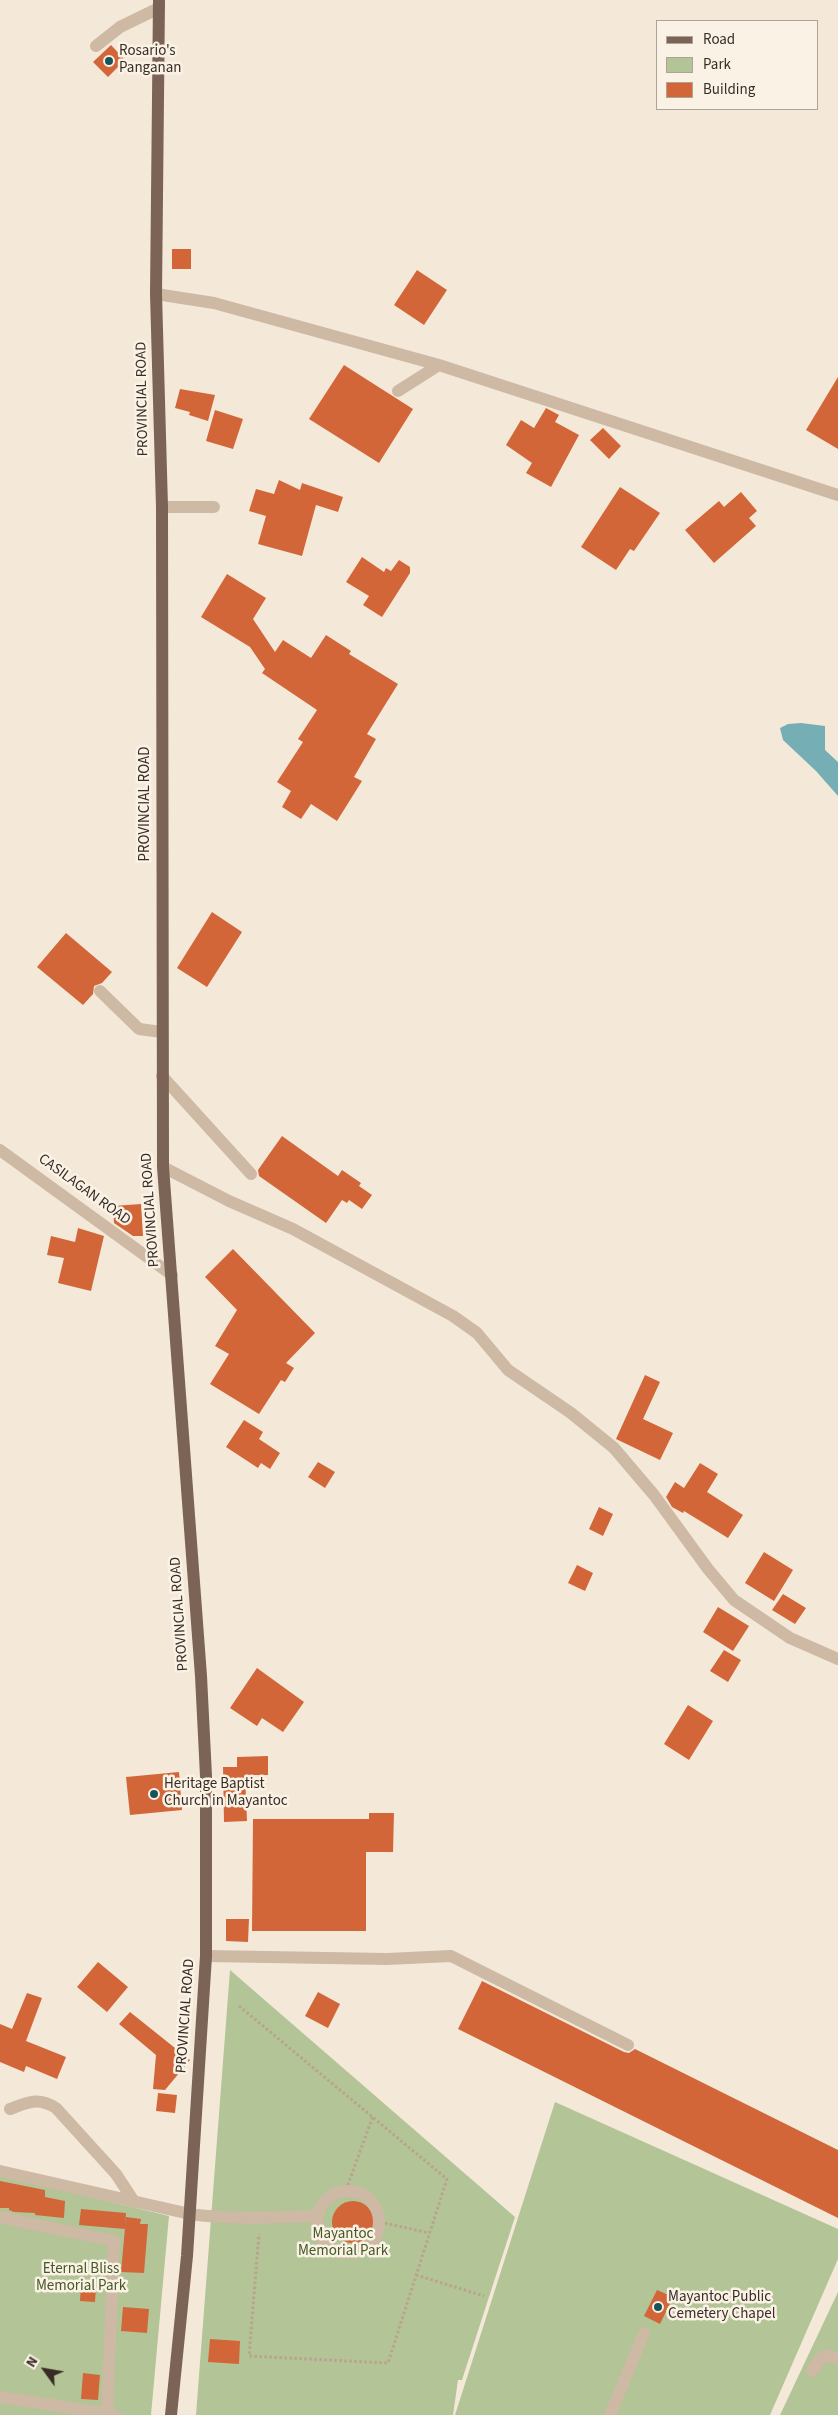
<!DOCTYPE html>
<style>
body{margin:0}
#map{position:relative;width:838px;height:2415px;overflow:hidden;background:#f4e9d9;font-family:"Source Sans 3",sans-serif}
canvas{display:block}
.legend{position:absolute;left:656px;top:20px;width:162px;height:90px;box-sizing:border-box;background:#fbf2e6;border:1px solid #ada399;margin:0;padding:6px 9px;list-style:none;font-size:15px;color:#382d26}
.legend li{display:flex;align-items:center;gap:10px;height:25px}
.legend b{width:25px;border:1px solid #ada399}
.north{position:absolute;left:20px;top:2345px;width:50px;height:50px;-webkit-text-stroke:4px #fbf2e6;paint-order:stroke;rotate:302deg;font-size:14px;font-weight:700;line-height:20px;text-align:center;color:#382d26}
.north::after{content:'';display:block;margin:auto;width:18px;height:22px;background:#382d26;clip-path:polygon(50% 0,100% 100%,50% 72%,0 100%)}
</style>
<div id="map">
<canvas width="838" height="2415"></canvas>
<ul class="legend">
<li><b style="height:6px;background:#7b6456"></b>Road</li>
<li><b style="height:14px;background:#b3c497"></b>Park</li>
<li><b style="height:14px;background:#d26638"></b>Building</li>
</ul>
<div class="north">N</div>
</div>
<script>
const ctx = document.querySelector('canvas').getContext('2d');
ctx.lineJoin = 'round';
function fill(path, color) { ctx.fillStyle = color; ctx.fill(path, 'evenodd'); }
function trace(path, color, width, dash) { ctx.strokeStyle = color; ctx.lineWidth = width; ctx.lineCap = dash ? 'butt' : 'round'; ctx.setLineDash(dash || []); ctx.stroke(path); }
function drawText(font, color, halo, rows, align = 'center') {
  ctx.font = font + ' "Source Sans 3",sans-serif'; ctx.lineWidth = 5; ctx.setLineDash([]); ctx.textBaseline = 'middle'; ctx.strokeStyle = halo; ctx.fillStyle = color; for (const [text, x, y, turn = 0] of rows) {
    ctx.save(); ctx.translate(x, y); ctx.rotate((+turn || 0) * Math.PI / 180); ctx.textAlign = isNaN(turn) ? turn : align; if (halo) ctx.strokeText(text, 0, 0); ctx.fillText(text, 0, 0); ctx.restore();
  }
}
const green = new Path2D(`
 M230,1970L515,2217L462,2380H458L453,2415H196Z
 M555,2102L838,2229V2259L770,2415H455Z
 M0,2175L169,2216L151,2415H0Z
 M838,2292V2415H780Z`);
const water = new Path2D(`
 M801,723L825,726V750L838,762V796L816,771L783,740L780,728L788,724Z`);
const building = new Path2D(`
 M111,45L125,60L108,77L93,62Z
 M172,249H191V269H172Z
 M417,270L447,290L424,325L394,305Z
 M344,365L413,409L379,463L309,419Z
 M838,377V449L806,430Z
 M180,389L215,395L208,421L189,415L190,412L175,408Z
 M546,408L559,415L555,422L579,435L551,487L526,473L532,463L506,445L521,420L534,428Z
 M215,410L243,419L233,449L206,441Z
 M603,428L621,446L609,459L590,440Z
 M279,480L300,490L302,483L343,497L338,512L316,505L302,556L258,544L266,516L249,511L256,489L274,494Z
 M620,487L660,513L634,551L630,549L616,570L581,547Z
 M741,492L757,511L749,518L756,526L714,563L685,530L719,501L724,507Z
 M362,557L384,572L386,568L391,571L399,560L410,567V573L382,617L363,605L369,596L346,582Z
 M227,574L266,598L253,619L275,652L283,640L311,658L326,635L351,651L349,654L398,684L367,734L376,739L354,777L362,781L337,821L311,804L301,819L282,807L291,791L277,782L303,742L298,739L317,710L262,673L265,669L250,647L201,617Z
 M212,912L242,932L207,987L177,968Z
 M66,933L112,972L102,983L94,986L93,994L83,1005L37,967Z
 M282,1136L338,1176L342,1170L361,1183L359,1186L372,1195L362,1209L349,1200L347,1203L342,1200L326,1223L259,1176L258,1170Z
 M141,1204L143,1236H133L114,1223L113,1206Z
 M78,1228L104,1236L91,1291L58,1283L64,1258L47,1255L51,1236L75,1242Z
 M233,1249L315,1333L286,1363L294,1368L285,1382L281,1380L259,1414L210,1384L229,1354L215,1346L237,1310L205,1277Z
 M645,1375L660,1382L643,1419L673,1433L660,1460L616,1439Z
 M244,1420L263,1432L259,1439L280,1453L270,1469L261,1463L258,1468L226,1447Z
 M318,1462L335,1472L325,1488L308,1477Z
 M700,1463L718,1474L707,1492L743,1515L728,1538L684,1511L683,1513L672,1507L666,1497L675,1482L684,1488Z
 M599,1507L613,1514L603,1536L589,1529Z
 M764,1552L793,1570L774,1601L745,1583Z
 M577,1565L593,1573L585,1591L568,1583Z
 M783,1594L806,1608L795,1624L772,1610Z
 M718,1607L749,1626L733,1651L703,1632Z
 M724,1650L741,1660L728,1682L710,1671Z
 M257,1668L304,1702L283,1732L262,1718L257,1726L230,1708Z
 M688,1705L713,1721L689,1760L664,1744Z
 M268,1756V1775H245L247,1821L224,1822L223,1767H237V1757Z
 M179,1772L182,1810L130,1815L126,1777Z
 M369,1813H394L393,1852H366V1931H252L253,1819H369Z
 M226,1919H249L248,1942L226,1941Z
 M98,1962L128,1987L107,2012L77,1987Z
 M482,1981L624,2052L629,2053L635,2049L838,2150V2218L458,2029Z
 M318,1992L340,2004L328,2028L305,2016Z
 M27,1993L42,1998L26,2041L66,2057L57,2079L26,2066L24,2072L0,2062V2024L12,2029Z
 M130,2012L190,2060L165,2090L153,2089L156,2055L119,2024Z
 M158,2093L177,2095L175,2113L156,2111Z
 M0,2181L45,2190V2197L65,2201L64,2218L35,2215V2213L14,2212L9,2210V2208H0Z
 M332 2222a21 21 0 1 1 42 0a21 21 0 1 1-42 0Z
 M81,2209L126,2213L125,2229L79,2225Z
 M126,2217L141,2219L140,2224H148L144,2273L121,2272Z
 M81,2285L96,2286L95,2302L80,2301Z
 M657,2290L673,2297L660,2324L644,2316Z
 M123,2307L149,2309L147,2333L121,2331Z
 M210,2339L240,2341L239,2364L208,2362Z
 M83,2373L100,2375L98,2400L81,2399Z`);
const path = new Path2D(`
 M239,2006L447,2179L388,2363L249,2356L259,2234
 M346,2190L373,2116
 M380,2222L429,2233
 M416,2275L484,2296`);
const minor = new Path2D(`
 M96,46L120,27L159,8
 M156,294L214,303L439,365L838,495
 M398,391L439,365
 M162,507H214
 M100,991L139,1029L162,1032
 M162,1076L251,1174
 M0,1150L172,1275
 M163,1167L229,1201L293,1229L453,1316L477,1333L508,1370L571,1413L614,1448L654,1495L708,1569L734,1600L790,1638L838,1659
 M206,1956L387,1959L451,1956L628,2045
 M10,2109C29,2102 38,2097 56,2108L116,2174L135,2203
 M0,2171L190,2214C232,2220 275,2217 318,2216
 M317 2222a31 31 0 1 1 62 0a31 31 0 1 1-62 0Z
 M0,2217L114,2241L107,2415
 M812,2371L821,2358L827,2355L838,2359
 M0,2397L115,2415
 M610,2415L644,2333`);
const major = new Path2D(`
 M159,0L156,294L162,507L163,1167L201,1676L206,1776V1956L187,2256L171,2415`);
const markers = [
 [109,61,5,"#17555d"],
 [154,1794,5,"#17555d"],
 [658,2307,5,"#17555d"]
];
const poiNames = [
 ["Rosario's",119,52],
 ["Panganan",119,69],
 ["Heritage Baptist",164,1785],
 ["Church in Mayantoc",164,1802],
 ["Mayantoc Public",668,2298],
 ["Cemetery Chapel",668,2315]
];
const streetNames = [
 ["PROVINCIAL ROAD",143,399,-91],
 ["PROVINCIAL ROAD",146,804,-90],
 ["CASILAGAN ROAD",84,1190,36],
 ["PROVINCIAL ROAD",151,1210,-94],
 ["PROVINCIAL ROAD",180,1614,-94],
 ["PROVINCIAL ROAD",186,2016,-86]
];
const parkNames = [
 ["Mayantoc",343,2235],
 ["Memorial Park",343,2252],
 ["Eternal Bliss",81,2270],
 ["Memorial Park",81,2287]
];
fill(green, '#b3c497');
fill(water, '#75aeb4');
fill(building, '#d26638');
trace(path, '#b9a38e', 3, [2.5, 2.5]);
trace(minor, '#cdb9a4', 12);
trace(major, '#7b6456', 12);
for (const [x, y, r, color] of markers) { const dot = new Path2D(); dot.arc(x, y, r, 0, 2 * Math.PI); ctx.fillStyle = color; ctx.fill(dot); trace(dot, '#fbf2e6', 2); }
drawText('15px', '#382d26', '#fbf2e6', poiNames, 'left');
drawText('15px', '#382d26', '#fbf2e6', streetNames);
drawText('15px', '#445927', '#fbf2e6', parkNames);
</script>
